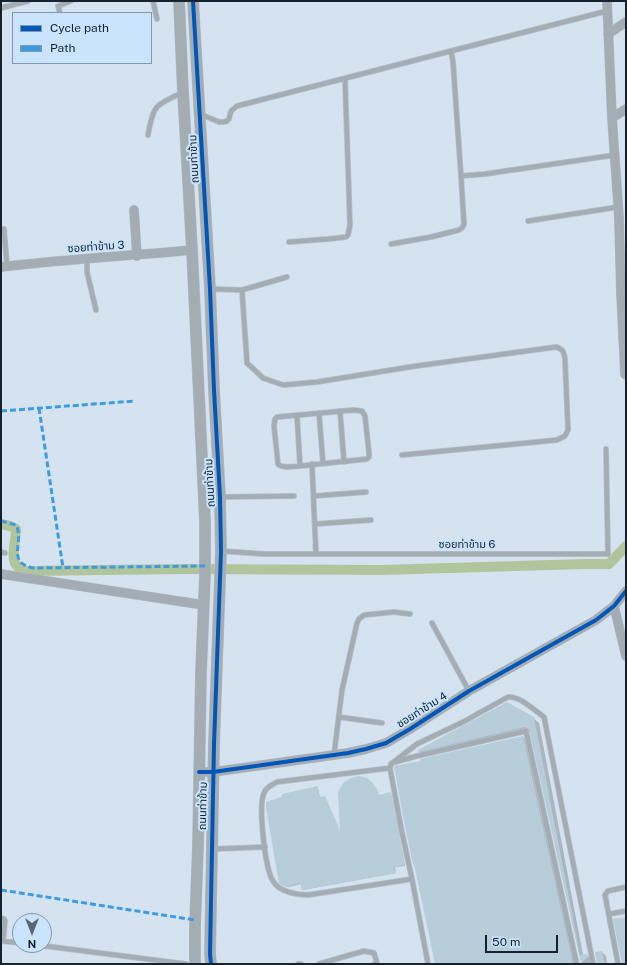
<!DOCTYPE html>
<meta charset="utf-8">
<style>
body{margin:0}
#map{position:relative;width:627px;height:965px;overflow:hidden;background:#d5e3f0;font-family:"Public Sans",sans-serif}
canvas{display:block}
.frame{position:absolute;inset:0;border:2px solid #16232e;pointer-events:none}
.legend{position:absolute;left:12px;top:12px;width:140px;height:52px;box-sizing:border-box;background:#c9e4fc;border:1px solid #8197aa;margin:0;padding:5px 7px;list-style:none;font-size:12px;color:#16232e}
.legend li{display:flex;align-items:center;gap:8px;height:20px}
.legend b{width:20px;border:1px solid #8197aa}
.north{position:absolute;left:12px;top:913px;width:40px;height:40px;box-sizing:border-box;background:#c9e4fc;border:1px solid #8197aa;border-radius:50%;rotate:180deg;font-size:11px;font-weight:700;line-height:16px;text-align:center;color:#16232e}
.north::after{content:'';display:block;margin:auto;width:14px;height:18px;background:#596672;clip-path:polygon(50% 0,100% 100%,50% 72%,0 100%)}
.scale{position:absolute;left:485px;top:935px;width:73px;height:18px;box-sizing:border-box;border:2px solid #16232e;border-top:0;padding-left:5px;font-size:12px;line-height:14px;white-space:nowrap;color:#16232e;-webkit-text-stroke:3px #c9e4fc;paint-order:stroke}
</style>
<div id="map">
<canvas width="627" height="965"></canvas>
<div class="frame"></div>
<ul class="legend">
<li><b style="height:5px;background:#0057b8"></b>Cycle path</li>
<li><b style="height:5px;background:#3b9ce1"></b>Path</li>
</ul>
<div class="north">N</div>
<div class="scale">50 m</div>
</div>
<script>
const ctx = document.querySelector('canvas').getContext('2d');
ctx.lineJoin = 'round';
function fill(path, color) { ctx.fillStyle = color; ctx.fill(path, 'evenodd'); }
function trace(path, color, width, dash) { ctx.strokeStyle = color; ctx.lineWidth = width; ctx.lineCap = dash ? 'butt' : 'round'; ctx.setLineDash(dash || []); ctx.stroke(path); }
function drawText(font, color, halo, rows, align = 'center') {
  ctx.font = font + ' "Public Sans","Noto Sans Thai",sans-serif'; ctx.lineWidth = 4; ctx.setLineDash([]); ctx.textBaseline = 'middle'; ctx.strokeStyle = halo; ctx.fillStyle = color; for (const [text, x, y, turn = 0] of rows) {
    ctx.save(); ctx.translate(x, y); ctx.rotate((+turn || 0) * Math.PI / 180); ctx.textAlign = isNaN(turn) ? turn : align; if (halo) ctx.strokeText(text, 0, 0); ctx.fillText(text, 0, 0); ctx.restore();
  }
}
const shadow = new Path2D(`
 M533,718L539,723L583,955H587L592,960V962L590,964H583L581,962L531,732L425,756L420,751Z
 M523,737L528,742L576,964H436L415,866L414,864Z
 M318,788L320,798L340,833L379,796L391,794L405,866L395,867L396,873L303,890L301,884L288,887L280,882Z
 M602,952L606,956L607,964H598Z`);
const canal = new Path2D(`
 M1,524L10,526L16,529C16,538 10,560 17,566C19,568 23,570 26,571L183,569L382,570L584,564H609L626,546`);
const building = new Path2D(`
 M507,702L534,717L580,955L587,954L588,957L581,963L529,729L525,727L419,752L418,750Z
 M523,736L573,964H435L414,864H413L405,827L394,766L420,761V759Z
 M359,776L367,778L372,782L377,789L379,795L391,792L405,865L394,867L396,873L302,890L300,883L285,887L279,883L266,808V802L281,797L282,794L318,786L319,797L325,796L340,830L338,792L344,782L351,778Z
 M626,917V964H622L613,919Z
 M602,951L605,964H597L595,952Z`);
const service = new Path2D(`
 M153,1L157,19
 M1,8L28,1
 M607,11L451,51L453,62L461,176L485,174L615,155
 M60,13L58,6L71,1
 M200,114L219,122H224L227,121L229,119L231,111L237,106L451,51
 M148,135C150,126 151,114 157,107C163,101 173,97 182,93
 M528,221L618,207
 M4,229L7,266
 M289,242L328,239L346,237L348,235L350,225L345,79
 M391,244L431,237L459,230L462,228L464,224L461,176
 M87,259V272L96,310
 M211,289L242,290L287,277
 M242,290L247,363L263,378L283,385L317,382L416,366L556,347C563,349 564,352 565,359L568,430L565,436L557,440L402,455
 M340,411L344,462
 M319,413L323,463
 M297,415L300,466L367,459L369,457V453L365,416L362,411L354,410L277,417L275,419L274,426L278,464C283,469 293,466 300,466
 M312,464L316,554
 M314,496L366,492
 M220,497L294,496
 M315,524L371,520
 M222,551L264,554H608L606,449
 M1,552L5,553
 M432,623L469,691
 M339,717L382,723
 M334,755L342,690L357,623L359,619L364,615L394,612L410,614
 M395,762L417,756L526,731L576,961L577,964
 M390,768L277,782C272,785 266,787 264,793C258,806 265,869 273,881C279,892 297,895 308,895L412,879
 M213,849L265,847
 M609,914L626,911
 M1,918L4,919L5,921L3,941
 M1,941L20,943
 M37,945L186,964
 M298,964H301
 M319,964L364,951L374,953L377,963L374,964
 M428,964L412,879L401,828L390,768L391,764L417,744L463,722L508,697C520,696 534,710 544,717L590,948L593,964
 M618,964L605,895L608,891L626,887`);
const minor = new Path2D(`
 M607,1L612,118L619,218L621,293L625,374L626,375
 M608,34L626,22
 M612,118L626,109
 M134,210L137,256
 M1,267C64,259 129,256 192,250
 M1,574L204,605
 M614,606L626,656
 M199,772H213L348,753L366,749L386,743L410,729L469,691L596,620L614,606L626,591`);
const tertiary = new Path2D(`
 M179,1L183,92L192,250L205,521V575L201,672L198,846L195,926V964
 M193,1L210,289L214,390L220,497L221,551L214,744L210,954L211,964`);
const quiet = new Path2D(`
 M39,408L63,568
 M1,411L135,401
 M1,521L16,525C25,542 5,563 34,568L205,566
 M1,890L195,920`);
const cycleway = new Path2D(`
 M193,1L210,289L214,390L220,497L221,551L214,744L210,954L211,964
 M199,772H213L348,753L366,749L386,743L410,729L469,691L596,620L614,606L626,591`);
const streetNames = [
 ["ถนนท่าข้าม",194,159,-93],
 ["ซอยท่าข้าม 3",96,247,-4],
 ["ถนนท่าข้าม",210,483,-93],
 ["ซอยท่าข้าม 6",467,545],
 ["ซอยท่าข้าม 4",422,710,-32],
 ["ถนนท่าข้าม",203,806,-89]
];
fill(shadow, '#0003');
trace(canal, '#b1c59c', 10);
fill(building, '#b7cdd9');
trace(service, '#b5c0cb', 6);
trace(minor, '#b5c0cb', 10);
trace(tertiary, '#b5c0cb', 12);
trace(service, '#a4adb4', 4.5);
trace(minor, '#a4adb4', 9);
trace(tertiary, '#a4adb4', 11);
trace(quiet, '#3b9ce1', 3, [6, 3]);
trace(cycleway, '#0057b8', 4);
drawText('11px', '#16232e', '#c9e4fc', streetNames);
</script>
